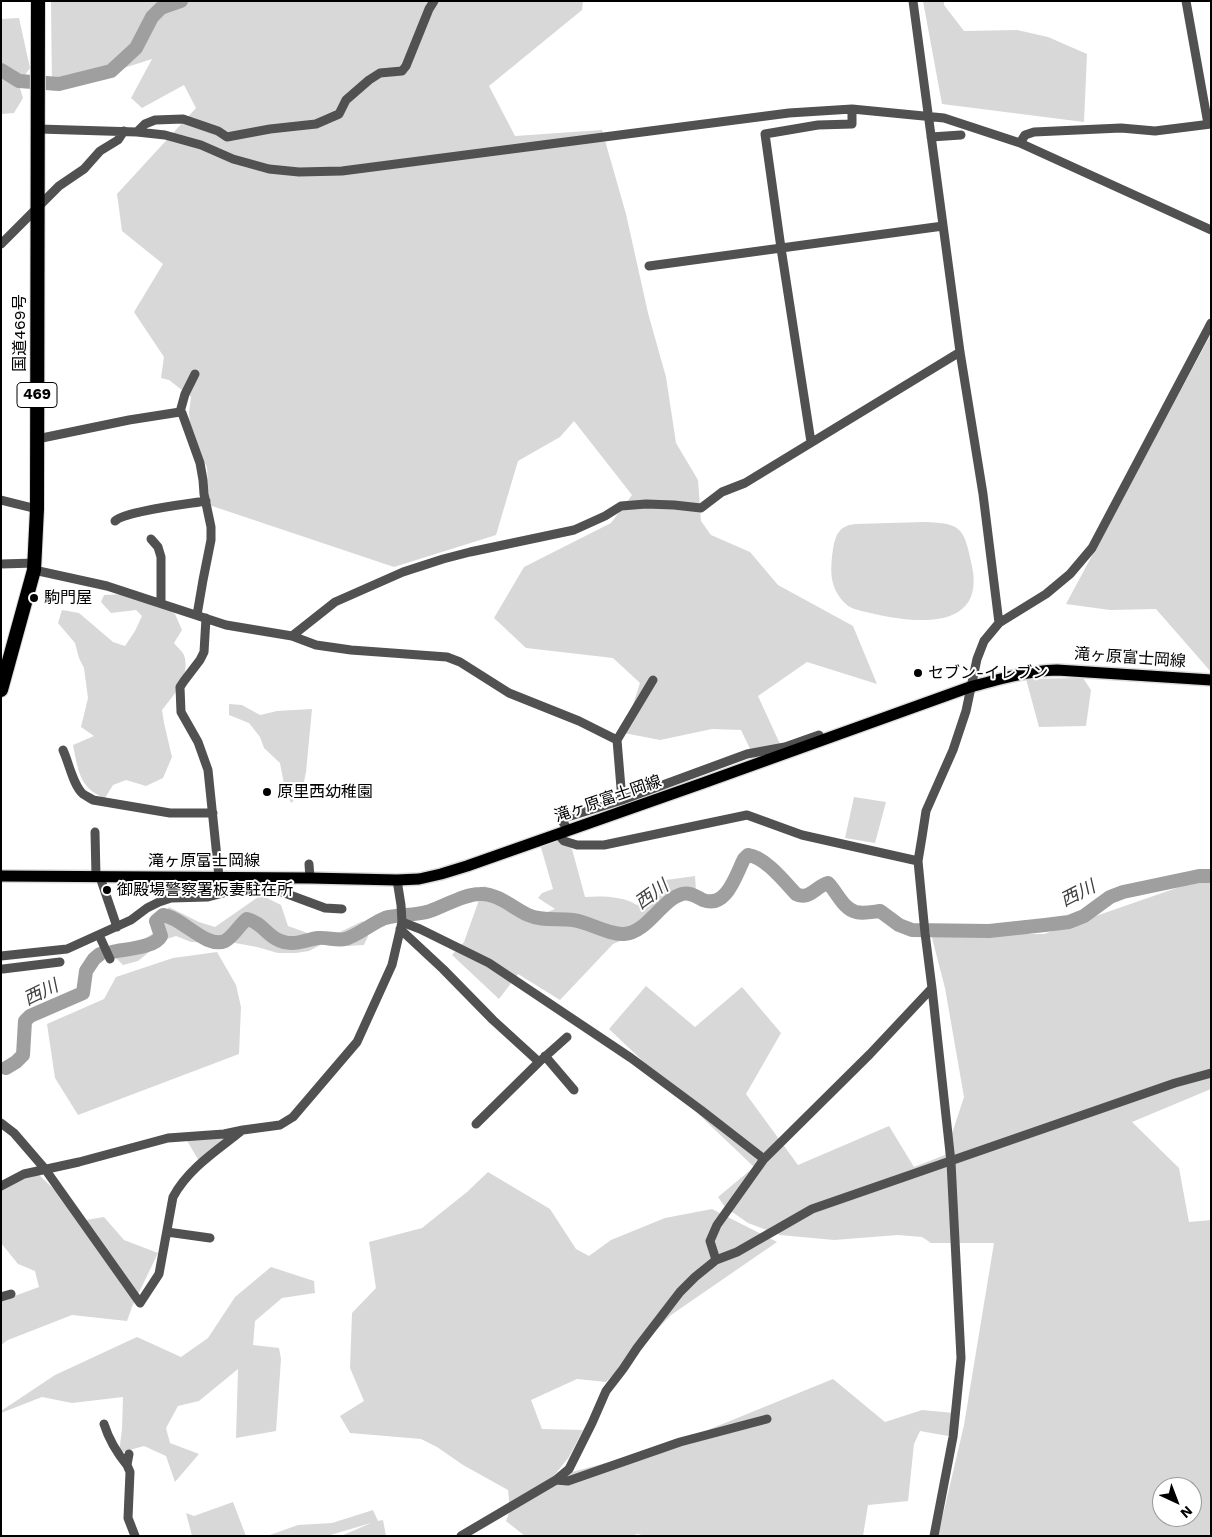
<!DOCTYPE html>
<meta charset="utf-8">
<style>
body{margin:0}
#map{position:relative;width:1212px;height:1537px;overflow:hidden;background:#fff;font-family:"Work Sans",sans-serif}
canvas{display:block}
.frame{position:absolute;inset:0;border:2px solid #000;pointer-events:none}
.north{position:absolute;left:1152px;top:1477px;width:50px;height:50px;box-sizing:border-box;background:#fff;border:1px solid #999;border-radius:50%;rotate:137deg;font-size:14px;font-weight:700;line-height:20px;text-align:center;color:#000}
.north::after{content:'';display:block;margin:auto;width:18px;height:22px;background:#000;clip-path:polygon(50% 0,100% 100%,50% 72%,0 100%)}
</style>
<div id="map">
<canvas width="1212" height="1537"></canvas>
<div class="frame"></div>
<div class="north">N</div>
</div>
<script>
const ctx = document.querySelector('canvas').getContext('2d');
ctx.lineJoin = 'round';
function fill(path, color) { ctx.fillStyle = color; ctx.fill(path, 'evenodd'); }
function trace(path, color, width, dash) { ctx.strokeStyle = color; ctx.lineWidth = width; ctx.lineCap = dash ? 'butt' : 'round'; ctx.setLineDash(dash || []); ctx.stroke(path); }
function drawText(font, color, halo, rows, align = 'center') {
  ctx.font = font + ' "Work Sans","Noto Sans JP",sans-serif'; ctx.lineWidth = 4; ctx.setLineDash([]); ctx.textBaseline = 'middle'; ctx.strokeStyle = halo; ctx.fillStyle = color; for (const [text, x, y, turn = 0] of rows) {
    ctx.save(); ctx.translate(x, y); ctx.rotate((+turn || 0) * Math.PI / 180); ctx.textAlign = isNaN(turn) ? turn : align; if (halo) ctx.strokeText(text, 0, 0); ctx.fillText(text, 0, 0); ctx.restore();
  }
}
const green = new Path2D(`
 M51,1H583L582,10L489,86L515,136L602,130L626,214L648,313L666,377L676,443L698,480L701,521L711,535L750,552L778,585L853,626L877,684L807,662L758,696L780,744L753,755L741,730L712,729L660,740L624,733L640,683L613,658L526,648L494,618L524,567L611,523L632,495L574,421L560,437L518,461L496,535L394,567L209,505L207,467L191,438L189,413L191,397L169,380L161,378L164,357L134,312L163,264L122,231L117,194L196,108L184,85L142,108L131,98L152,59L52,91Z
 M923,1H944V5L964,31L1017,30L1048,37L1087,54L1084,122L942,104Z
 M19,18L30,68L22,79L11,75L1,70V19Z
 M1,75L19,85L23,98L14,113L1,114Z
 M1211,334V672L1156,609L1110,610L1066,604Z
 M924,522C963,523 964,529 972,566C985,628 921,624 879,615C872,613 852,610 847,605C829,589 830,571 833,549C836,534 839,526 855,524Z
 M126,594L168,609L175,614L182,630L174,643C177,647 182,651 184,655C191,676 174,695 162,710L164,723L172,757L163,778L146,786L126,780L113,785L105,798C79,789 78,769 73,745L94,736L81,727L88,698L84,668L79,658L75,643L58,623L62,610L79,613L113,642L125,646L135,631L142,616L136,610L111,613L101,602L104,595Z
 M1083,678L1091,690L1086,726L1039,727L1026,679Z
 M229,704L242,705L260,715L277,711L312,709L306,772L302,792L291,803L284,784L280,763L264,748L260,737L249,723L229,715Z
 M854,797L886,802L875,843L845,838Z
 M557,840L572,849L585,897C601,896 623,896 637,905L651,896L666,880L695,876L696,891L677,899L643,931L613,944L560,1000L518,974L499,999L452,955L464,942L484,886L542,914L555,909L538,898L542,893L553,889L540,844Z
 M1211,876V1089L1132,1122L1179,1168L1189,1222L1211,1220V1536H938L964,1425L994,1243H931L922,1237L898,1235L834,1240L780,1235L748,1223L725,1207L718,1197L754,1167L609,1029L646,986L695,1027L742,987L781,1033L746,1094L798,1165L889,1126L914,1167L945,1155L964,1097L945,988L931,934H1044ZM1162,1487H1192V1517H1162Z
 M261,895L281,905L288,926L319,937L340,932L363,921L368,936L364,945L348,946L326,942L309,951L296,953H278L257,947L235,943L191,942L176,936L164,940L138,961L123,965L116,958L155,932L169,907L199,922L215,927Z
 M217,952L236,985L241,1007L239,1054L78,1115L55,1078L47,1024L104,999L116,977L173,958Z
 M234,1135L199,1161L186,1139Z
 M488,1172L550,1209L576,1249L589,1256L611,1240L665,1218L712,1209L777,1242L671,1315L606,1382L577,1379L531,1400L542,1429L583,1430L569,1457L553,1477L666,1447L833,1379L885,1422L922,1410L954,1413L948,1436L920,1431L914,1444L908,1501L868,1505L863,1536H647L637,1534L631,1536H525L506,1521L510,1510L508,1490L463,1465L437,1447L421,1439L350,1433L340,1416L364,1401L350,1368L352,1313L376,1288L369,1242L422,1228L467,1192Z
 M37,1173L86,1220L104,1217L124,1240L158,1253L132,1307L127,1321L72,1315L8,1340L1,1345V1301L39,1287L35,1271L18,1264L1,1243V1190Z
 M271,1267L314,1281L315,1293L282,1298L255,1321L253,1345L279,1348L281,1359L276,1431L236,1438L238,1369L199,1401L178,1406L166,1428L170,1443L199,1454L175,1482L166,1456L144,1446L119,1453L122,1429L123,1397L72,1403L42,1397L1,1413V1411L55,1375L137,1337L181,1357L208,1338L235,1297Z
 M233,1502L246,1536H192L186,1513L194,1516Z
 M373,1510L378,1521L383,1520L386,1536H341L371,1523L327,1536H267L298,1525L332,1523Z`);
const river = new Path2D(`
 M1,70L19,81L59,84L111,71L136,48L152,17L161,8L181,1
 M112,952C125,949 155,948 161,936L156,921L163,915C183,918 206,949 225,941C233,937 240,924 247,919C265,923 269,943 292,943C301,943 310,939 318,938C327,937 337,941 345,939C355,937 374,922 385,918C397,914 416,916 430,911C445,906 464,894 480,894C497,893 513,908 528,915C541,921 558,918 573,920C589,922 608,935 624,934C647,933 661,900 682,894C690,892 697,897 703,900C727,909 736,874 744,859L748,855C765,857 784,881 796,894C809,901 816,886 828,883C837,892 843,909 856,912C863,914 872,912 880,911L899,925L912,930L989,931L1045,925L1069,922L1084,916L1110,897L1123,892L1199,876H1211
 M6,1068L16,1062L23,1055L25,1021L30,1016L83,993L86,971L94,959L100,954`);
const minor = new Path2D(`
 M913,1L960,352L983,494L999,623
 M1186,1L1208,124
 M39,129L137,132L165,135L201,145L233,159L269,169L299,172L342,171L789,113L852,109L944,118L1020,143L1211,230
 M137,132L145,124L155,120L183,119L218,131L227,137L270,129L316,124L339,114L346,100L369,80L380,73L402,71L406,66L429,9L434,1
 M931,137L961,135
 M1020,143L1025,135L1034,132L1121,128L1155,131L1211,124
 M1,244L59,186L84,169L100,151L118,140L124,131
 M649,266L943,226
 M195,374L185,394L180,412L182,413L200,463L203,480L204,494L211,527V540L203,580L197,615
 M37,439L129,420L180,412
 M811,442L781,248L765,134L818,125L852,124V109
 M1,500L37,509
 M115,521C125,511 188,504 206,501
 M151,539L158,547L161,557V602
 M1,564L35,563
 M34,570L107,586L226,625L292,636L316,645L351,650L447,657L460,662L509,693L579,721L617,740L653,680
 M206,618L204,652L200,660L184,681L180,687L181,712L198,742L208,770L219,877
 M292,636L335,602L403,572L443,559L470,552L574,530L605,516L621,506L646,504L674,505L701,508L722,492L745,483L960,352
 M617,740L622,800
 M63,750C69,763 73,785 83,794C86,796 90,798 93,800L170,813H213
 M568,830L561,819L622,800L747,754L785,747L819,735
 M95,832L96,876
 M558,834L564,841L577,845H604L747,815L802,835L918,861
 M309,864L310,878
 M100,877L117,927
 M250,886L271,888L325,908L342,909
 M402,922L420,929L489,963L631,1058L701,1110L764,1159
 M400,929L443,969L493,1020L539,1062L567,1037
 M99,935L110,959
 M1,956L67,949L131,920L147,908L159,902L171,898L208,897L250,886V878
 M3,969L60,962
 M545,1056L574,1090
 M1,1123L14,1133L45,1169L140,1303L159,1274L173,1197C188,1169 216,1151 240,1132
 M476,1124L539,1062
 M1,1186L24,1174L79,1162L168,1138L224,1134L243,1130L280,1125L293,1117L357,1042L392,965L402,922L401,905L397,880
 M167,1232L210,1238
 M716,1260L710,1241L717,1225L764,1159L870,1054L932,988
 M1,1297L11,1294
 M104,1424C109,1440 117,1453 127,1465
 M129,1454L127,1465L130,1472L128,1518L135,1536
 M556,1480L568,1481L680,1442L767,1419
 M461,1536L556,1480L569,1469L592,1423L606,1391L623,1369L637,1348L680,1292L695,1277L716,1260L737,1252L812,1209L1175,1083L1211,1073
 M934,1536L953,1437L961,1358L951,1162L932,988L925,933L918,861L922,837L926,811L953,750L966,711L977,659L984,641L999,623L1046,594L1070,574L1092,548L1211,323`);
const major = new Path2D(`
 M1,876L310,878L397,880L419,879L441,874L467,866L703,783L970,687C999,679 1027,671 1057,670L1211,680`);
const highway = new Path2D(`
 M1,690L34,570L37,509L38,1`);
const markers = [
 [34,598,5,"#000"],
 [918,673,5,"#000"],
 [267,792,5,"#000"],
 [107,890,5,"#000"]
];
const shields = [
 [37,395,40]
];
const shieldNames = [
 ["469",37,395]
];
const streetNames = [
 ["国道469号",20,333,-90],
 ["滝ヶ原富士岡線",1130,658,4],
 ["滝ヶ原富士岡線",608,799,-19],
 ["滝ヶ原富士岡線",204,861]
];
const poiNames = [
 ["駒門屋",44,598],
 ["セブン-イレブン",928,673],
 ["原里西幼稚園",277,792],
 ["御殿場警察署板妻駐在所",117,890]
];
const waterNames = [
 ["西川",1078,894,-27],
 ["西川",652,895,-36],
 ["西川",41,993,-26]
];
fill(green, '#d8d8d8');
trace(river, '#9f9f9f', 14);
trace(major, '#dbdbdb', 14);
trace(highway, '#dbdbdb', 16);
trace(minor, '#515151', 9);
trace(major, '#000', 11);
trace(highway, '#000', 14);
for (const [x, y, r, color] of markers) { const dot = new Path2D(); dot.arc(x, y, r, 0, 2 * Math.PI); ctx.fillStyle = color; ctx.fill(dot); trace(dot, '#fff', 2); }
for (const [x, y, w] of shields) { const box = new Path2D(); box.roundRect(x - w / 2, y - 12.5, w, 25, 4); ctx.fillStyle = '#fff'; ctx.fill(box); trace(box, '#000', 1); }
drawText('bold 15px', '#000', null, shieldNames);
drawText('16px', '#000', '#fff', streetNames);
drawText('16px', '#000', '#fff', poiNames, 'left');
drawText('italic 18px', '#404040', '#fff', waterNames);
</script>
